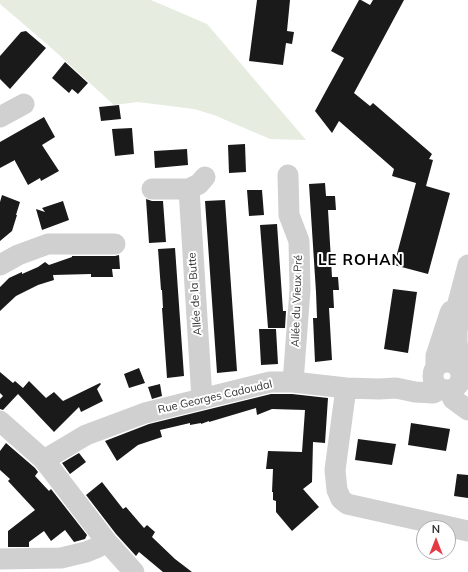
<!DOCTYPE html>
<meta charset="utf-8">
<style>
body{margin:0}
#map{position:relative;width:468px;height:572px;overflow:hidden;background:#fff;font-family:Mulish,sans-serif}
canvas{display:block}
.north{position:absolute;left:416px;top:520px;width:40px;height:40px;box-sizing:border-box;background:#fff;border:1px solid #adadad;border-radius:50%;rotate:0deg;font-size:11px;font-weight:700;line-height:16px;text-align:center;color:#333}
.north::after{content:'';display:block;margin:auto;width:14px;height:18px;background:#e63946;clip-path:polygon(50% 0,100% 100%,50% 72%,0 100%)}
</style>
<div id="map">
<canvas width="468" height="572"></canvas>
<div class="north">N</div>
</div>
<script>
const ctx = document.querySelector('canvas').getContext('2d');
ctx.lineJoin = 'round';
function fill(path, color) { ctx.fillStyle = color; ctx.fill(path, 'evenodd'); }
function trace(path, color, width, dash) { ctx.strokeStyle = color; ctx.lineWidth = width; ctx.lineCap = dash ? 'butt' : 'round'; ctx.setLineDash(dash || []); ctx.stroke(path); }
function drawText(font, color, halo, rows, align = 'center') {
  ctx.font = font + ' Mulish,sans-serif'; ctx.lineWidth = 4; ctx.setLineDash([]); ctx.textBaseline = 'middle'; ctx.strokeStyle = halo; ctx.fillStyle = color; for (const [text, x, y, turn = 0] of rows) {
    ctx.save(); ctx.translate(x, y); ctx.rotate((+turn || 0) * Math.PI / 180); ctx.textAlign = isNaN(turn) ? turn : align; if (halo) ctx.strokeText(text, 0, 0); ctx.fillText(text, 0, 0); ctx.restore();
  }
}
const green = new Path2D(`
 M0,0H151L207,24L306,140L270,139L214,115L194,109L138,102L114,105L48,45L0,4Z`);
const building = new Path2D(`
 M257,0H290L287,31L294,32L292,44L286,43L283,65L249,61Z
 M359,0H361L370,5L373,0H404L354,93L370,106L373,103L432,154L429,159L433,160L426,186L450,193L428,274L394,265L416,183L392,176L394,169L339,121L332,133L315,111L344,58L331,51Z
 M26,31L46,48L10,89L0,79V56L21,32Z
 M65,62L88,83L78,94L72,89L69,93L52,78Z
 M119,105L121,119L101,121L99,107Z
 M44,117L55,137L42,145L59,171L41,181L40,178L28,185L15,161V160L0,168V142Z
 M132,128L134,154L115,156L112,129Z
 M245,144L246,172L229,173L228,145Z
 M187,149L188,165L155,168L154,151Z
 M325,183L326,196H335L336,210H328L332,277H338L339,290H333L334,308H329L332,360L315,362L313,318H317L316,292L309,184Z
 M247,190H262L264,215L249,216Z
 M2,195L20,202L16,215H17L12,231L0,241V202Z
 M146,199L152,201H163L166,242L149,243Z
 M225,200L237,371L217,373L205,201Z
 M63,201L69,220L42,230L36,209L45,212L42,208Z
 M277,224L283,311H286L285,328H268L260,225Z
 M175,248L184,376L167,378L162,308H163L162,290H161L158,249Z
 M119,255L120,269H112L113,277H91V274L53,275L54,280L38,285L16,296L0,311V287L9,278L22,272V274L38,267L45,262L49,265L72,257V256H115Z
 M393,289L417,292L408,353L384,349Z
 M259,329H276L278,364L261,365Z
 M139,368L145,383L129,388L124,374Z
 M0,372L13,383L15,381L23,388L29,381L46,398L54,392L63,401L100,383L101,384L97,389L103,401L81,412L79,407L54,432L18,394L3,410L0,409V399L3,396L0,393Z
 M160,384L162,396L152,399L148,387Z
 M271,394H292L328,398L325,443L313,442L312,482L303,489L319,507L292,531L276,512V501L273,500V492H272L273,469H266L268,451L302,452L305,410L272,409L257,415L256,408L209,422V421L201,424V423L190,425V423L160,430L162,437L138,445L117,461L105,441L149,424Z
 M411,423L450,429L446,451L408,445Z
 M358,439L396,444L392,465L355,460Z
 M6,443L35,468L38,472L35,476L49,491L51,489L87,535L85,539L74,542L65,530L51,541L44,531L29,542V547H8V531L35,510L8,481L10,479L0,470V451Z
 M79,453L86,462L70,474L62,463Z
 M457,474L468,475V498L454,496Z
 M102,482L123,509L126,507L144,528L147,525L155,532L152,537L175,559L192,572H163L139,552L136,556L116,534L86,495Z`);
const minor = new Path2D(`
 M0,117L24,104
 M288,175L289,215L299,241L300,290L293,382
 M152,189H189L199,184L205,177
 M189,189L202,399
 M0,265L18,255L48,244H115
 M433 376a14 14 0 1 1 28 0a14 14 0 1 1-28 0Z
 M436,367V356L450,313L451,311
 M460,370L457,341V332L459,315L458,303L468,265
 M346,388L335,470L337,490L341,499L347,504L468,531
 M449,390L453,399L468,410
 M0,421L44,460L107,542L134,572
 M44,460L86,435L145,413L270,382H293L346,388L379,389L396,388L415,392L433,393L441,389
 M0,559L61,558L86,552L96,548L107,542`);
const streetNames = [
 ["Allée de la Butte",195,294,-94],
 ["Allée du Vieux Pré",297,301,-88],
 ["Rue Georges Cadoudal",215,397,-13]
];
const districtNames = [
 ["LE ROHAN",361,260]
];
fill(green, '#e6ecdf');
fill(building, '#1a1a1a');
trace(minor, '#d0d0d0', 21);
drawText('11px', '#333', '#fff', streetNames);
ctx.letterSpacing = '1px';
drawText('bold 15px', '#000', '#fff', districtNames);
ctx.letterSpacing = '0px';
</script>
